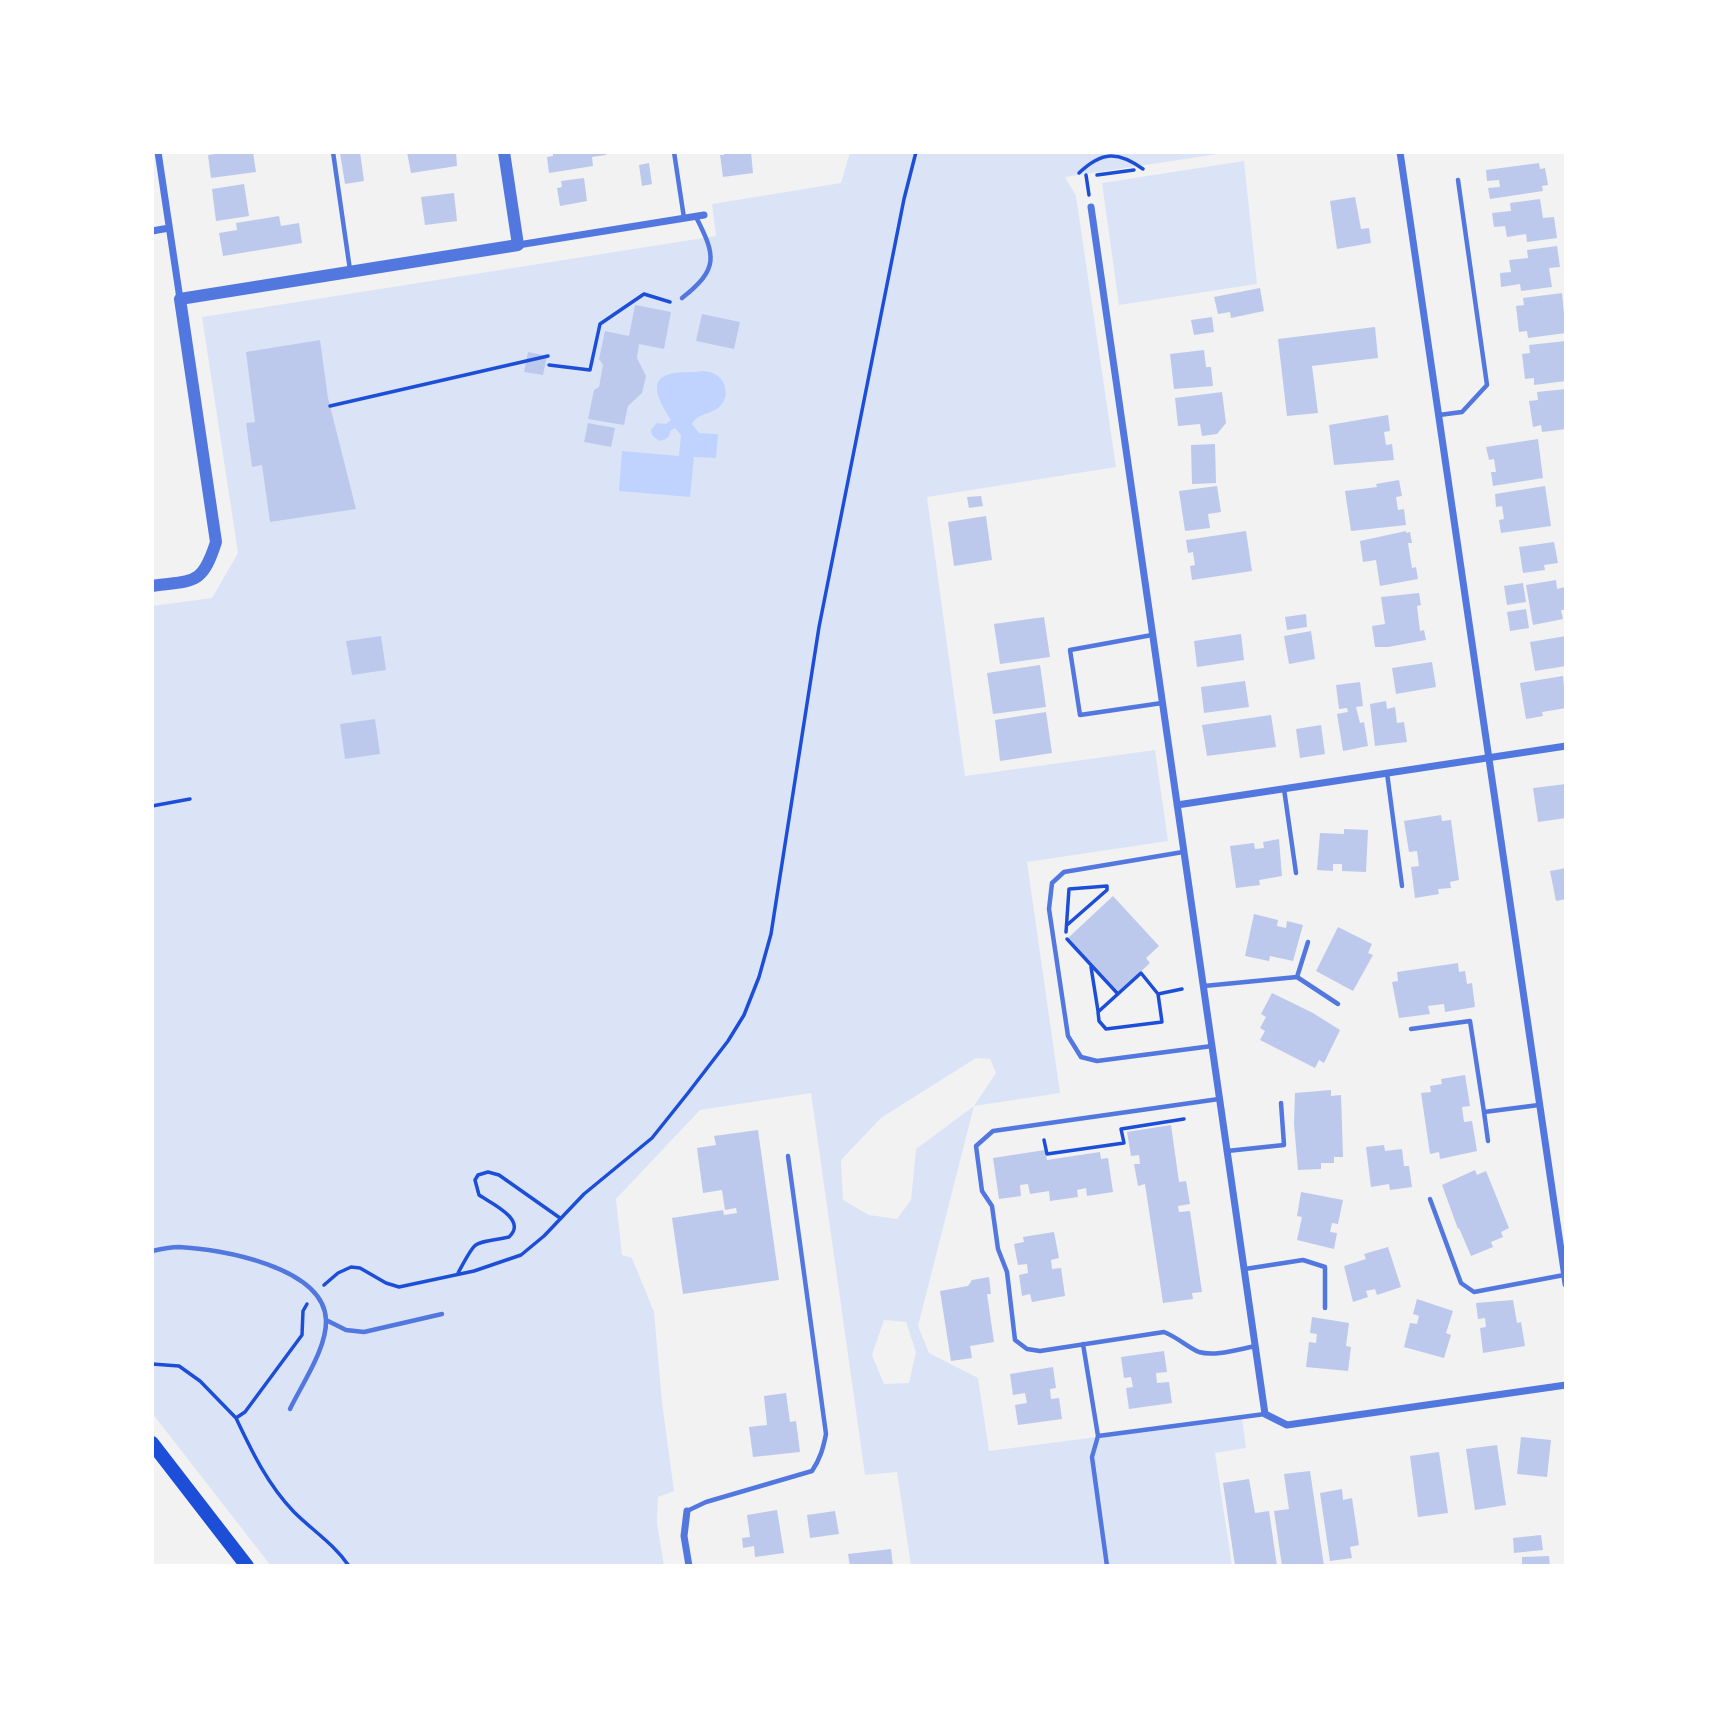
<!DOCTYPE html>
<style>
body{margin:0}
#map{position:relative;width:1718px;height:1718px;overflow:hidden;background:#f2f2f2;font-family:Cabin,sans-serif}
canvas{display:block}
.frame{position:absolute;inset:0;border:154px solid #fff;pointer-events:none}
</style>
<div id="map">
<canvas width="1718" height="1718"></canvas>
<div class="frame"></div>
</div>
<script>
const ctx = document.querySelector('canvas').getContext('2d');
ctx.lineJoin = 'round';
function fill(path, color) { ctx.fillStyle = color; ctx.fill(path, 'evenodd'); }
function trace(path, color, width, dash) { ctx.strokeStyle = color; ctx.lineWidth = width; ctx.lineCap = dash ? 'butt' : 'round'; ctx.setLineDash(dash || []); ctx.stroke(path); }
const green = new Path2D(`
 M850,152H1232L1065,177L1076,196L1116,467L927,497L965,776L1155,750L1168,841L1027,862L1060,1093L974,1106L918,1326L929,1353L978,1378L989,1451L1242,1418L1246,1448L1215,1453L1232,1566H911L897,1472L865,1475L811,1093L700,1110L616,1199L622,1255L632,1258L654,1312L662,1402L674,1491L658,1497L657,1523L664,1566H271L152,1413V606L212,598L238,553L202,317L716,236L712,204L841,183ZM976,1058L990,1059L996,1073L974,1106L916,1149L911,1200L897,1219L869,1215L843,1200L841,1160L881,1118ZM884,1320L906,1322L916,1352L909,1383L884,1384L872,1355Z
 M1244,161L1257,284L1119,305L1102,183Z`);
const water = new Path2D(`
 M703,371C717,372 726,380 726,395C719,418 700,409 692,424L699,433L718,434L716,458L694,457L690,497L619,491L622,451L679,456L681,435L675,428L670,431C670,438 665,440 659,441L652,435L651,430L657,423L666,424L671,420C664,408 644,380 670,374C680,371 692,373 703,371Z`);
const building = new Path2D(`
 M229,152H253L256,172L211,178L208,155Z
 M345,152H360L364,181L345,184L340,153Z
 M407,152H456L457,166L411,173Z
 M553,152H605L606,155L592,157L593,166L549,173L547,157L553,156Z
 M724,152H751L753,173L723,177L720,155H724Z
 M649,163L652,184L642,186L639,165Z
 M1539,163L1540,169L1545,168L1548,185L1542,186L1543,191L1490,199L1488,188L1500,187L1499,180L1487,181L1486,170Z
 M584,178L587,201L560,206L557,188L562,187L561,181Z
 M244,184L249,216L216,221L212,189Z
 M454,193L457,221L425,225L421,197Z
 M1355,197L1361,229L1369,228L1371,243L1337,249L1330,201Z
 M1540,199L1543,218L1554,217L1557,238L1527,242L1526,234L1507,237L1505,226L1494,227L1492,213L1511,211L1510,203Z
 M279,216L281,226L299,223L302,243L223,256L219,233L237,230L236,223Z
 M1557,246L1560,267L1549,268L1552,287L1521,291L1520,284L1501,287L1500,273L1511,272L1509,260L1528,258L1527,250Z
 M1260,288L1264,311L1231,318L1230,312L1218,314L1214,297Z
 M1562,293L1566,333L1528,338L1527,331L1519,332L1516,306L1524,305L1523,298Z
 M635,305L671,312L664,349L639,344L637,358L646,376L642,393L628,406L624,425L588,419L594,390L599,387L603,365L599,359L605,331L629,336Z
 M702,314L740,322L734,349L696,341Z
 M1212,317L1214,332L1194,335L1191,320Z
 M1375,327L1378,358L1312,366L1318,413L1287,416L1278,339Z
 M320,340L328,398L356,509L270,522L262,465L252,467L246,423L255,422L246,352Z
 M1566,341V381L1534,385V378L1525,379L1522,354L1530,353L1529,345Z
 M1204,350L1206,367H1211L1213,386L1174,389L1170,354Z
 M528,352L547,356L543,375L524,372Z
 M1566,389V429L1542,432L1541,425L1533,427L1529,401L1538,400L1537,392Z
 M1222,392L1226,423L1217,434L1202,436L1200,424L1178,426L1175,398Z
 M1388,415L1390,431L1384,432L1386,445L1392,444L1394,460L1334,465L1329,425Z
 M588,423L615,428L611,447L584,442Z
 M1538,439L1543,478L1493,486L1491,472H1496L1494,459L1489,460L1486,447Z
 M1215,444L1216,483L1192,484L1191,445Z
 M1399,480L1402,496L1396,497L1398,510L1404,509L1406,525L1351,531L1345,491L1377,487L1376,484Z
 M1217,486L1221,512L1208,514L1210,528L1185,531L1179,491Z
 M1545,486L1551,526L1501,533L1499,520L1504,519L1502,506L1496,507L1495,494Z
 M981,496L983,506L969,508L967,497Z
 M986,516L992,560L954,566L948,522Z
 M1246,531L1252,571L1192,580L1190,566L1195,565L1193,552L1188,553L1186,540Z
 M1406,531V533L1410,532L1412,543H1408L1412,568L1416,567L1418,579L1380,586L1376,560L1363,562L1360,541Z
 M1554,542L1558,563L1544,565L1545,570L1523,573L1519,547Z
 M1556,580L1557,589L1565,587L1566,610H1561L1563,619L1533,625L1526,585Z
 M1523,583L1526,602L1507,605L1504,586Z
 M1419,593L1421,605L1417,606L1420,631L1424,630L1426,640L1388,647H1375L1372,626L1385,624L1381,597Z
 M1526,609L1529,628L1510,631L1507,612Z
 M1306,614L1307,627L1287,630L1285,617Z
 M1044,617L1050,657L1000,664L994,624Z
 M1311,631L1315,659L1289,664L1284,636Z
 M1241,634L1244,660L1197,667L1194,641Z
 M381,636L386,670L352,675L346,641Z
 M1566,636V666L1535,671L1530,642Z
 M1432,662L1436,687L1396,694L1392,668Z
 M1040,665L1046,707L993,714L987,673Z
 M1563,676L1566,708L1542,712L1543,716L1526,719L1520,683Z
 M1245,681L1249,707L1204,713L1201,687Z
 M1360,682L1363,706L1356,707L1360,723L1364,722L1368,746L1343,751L1337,714L1348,712L1347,708L1339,709L1336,685Z
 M1386,701L1387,709L1395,707L1397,723L1404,722L1407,742L1375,746L1370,704Z
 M1046,712L1052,753L1000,761L995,720Z
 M1271,715L1276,747L1207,756L1202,725Z
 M375,719L380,754L345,759L340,724Z
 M1321,725L1325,754L1300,758L1296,729Z
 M1566,784V818L1538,822L1533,788Z
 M1441,815L1442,821L1451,820L1459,880L1450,882L1451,888L1438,889L1439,894L1415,898L1411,867L1419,866L1417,851L1409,852L1404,821Z
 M1344,829L1368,830L1366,872L1342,871V864H1333V871L1317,870L1320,833L1344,834Z
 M1279,839L1282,876L1259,880L1260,885L1236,888L1230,846L1254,843L1255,849L1264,848L1263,842Z
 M1566,868V899L1556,901L1550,871Z
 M1113,896L1159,946L1146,958L1150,963L1119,992L1068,938Z
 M1254,914L1278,920L1277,926L1286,928L1287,921L1303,925L1293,961L1270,956L1269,961L1245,956Z
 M1338,927L1372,944L1368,953L1373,955L1353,991L1316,971Z
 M1458,963L1459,972L1465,971L1467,984L1472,983L1475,1007L1445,1012L1444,1004L1428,1006L1430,1014L1399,1018L1392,982L1398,981L1397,972Z
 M1272,993L1313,1013L1340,1030L1324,1063L1319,1060L1315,1068L1260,1040L1265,1031L1260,1028L1266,1017L1261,1014Z
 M1465,1075L1470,1106L1462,1107L1464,1122L1472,1121L1477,1151L1440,1159L1439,1152L1430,1154L1421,1093L1431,1092L1430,1086L1442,1084L1441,1079Z
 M1331,1090V1096L1341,1095L1343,1157H1334V1163H1321V1169L1298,1170L1294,1124L1295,1093Z
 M1171,1125L1179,1182L1186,1181L1190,1204L1178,1206L1179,1212L1190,1211L1202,1292L1192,1293L1193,1299L1163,1303L1145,1184L1138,1186L1134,1164H1140L1139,1155L1131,1156L1127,1132Z
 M758,1130L779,1280L683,1294L672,1218L723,1210L724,1215L737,1213L736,1208L725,1210L722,1190L703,1193L697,1148L716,1145L714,1136Z
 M1384,1145L1385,1151L1402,1149L1404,1166H1409L1412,1187L1390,1190L1389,1184L1371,1187L1366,1147Z
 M1045,1150L1047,1160L1100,1152L1101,1159L1108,1158L1113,1192L1087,1196L1086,1188L1077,1190L1078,1197L1050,1201L1049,1191L1030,1194L1028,1184L1020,1185L1021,1196L999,1199L993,1158Z
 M1475,1170L1477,1175L1486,1171L1509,1228L1501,1232L1503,1237L1491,1242L1493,1247L1471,1256L1459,1228L1458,1229L1442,1185Z
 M1301,1192L1343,1200L1338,1224L1332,1223L1330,1232L1337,1233L1334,1249L1297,1240L1302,1217L1297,1216Z
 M1054,1232L1059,1258L1051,1260L1052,1269L1061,1268L1065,1296L1032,1302L1030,1294L1022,1296L1019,1275L1028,1273L1027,1264L1018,1265L1014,1244L1024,1242L1023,1237Z
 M1388,1247L1401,1287L1377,1295L1375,1289L1366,1291L1368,1297L1353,1302L1344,1266L1366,1259L1364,1254Z
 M989,1277L991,1294H987L994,1342L970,1346L972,1358L951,1361L940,1291L968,1286L972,1280Z
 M1417,1299L1453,1311L1446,1333L1451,1335L1444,1358L1404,1347L1410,1323L1417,1324L1419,1316L1413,1314Z
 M1513,1300L1517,1323L1521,1322L1525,1346L1483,1353L1480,1328L1486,1327L1485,1318L1478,1319L1476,1303Z
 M1312,1317L1349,1323L1346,1346L1351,1347L1348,1371L1306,1367L1309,1342L1316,1343L1317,1334L1310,1333Z
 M1164,1351L1167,1372L1156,1373L1157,1383L1169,1382L1172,1403L1129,1409L1126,1388L1133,1387L1131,1377L1124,1378L1121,1357Z
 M1053,1367L1056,1388L1050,1389L1051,1399L1059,1398L1062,1419L1018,1425L1015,1405L1027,1403L1025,1393L1013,1395L1010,1374Z
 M786,1393L790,1422L796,1421L800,1452L753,1457L749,1427L767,1425L764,1396Z
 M1521,1437L1551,1440L1547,1477L1517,1474Z
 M1497,1445L1506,1505L1475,1510L1466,1449Z
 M1439,1452L1448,1513L1418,1517L1410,1456Z
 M1310,1471L1324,1566H1282L1274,1511L1289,1509L1284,1474Z
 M1249,1479L1255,1513L1269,1511L1277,1566H1235L1223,1483Z
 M1342,1489L1343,1500L1352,1498L1359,1545L1350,1547L1352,1558L1330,1561L1320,1493Z
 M777,1510L784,1553L755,1557L754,1546L743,1548L742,1538L750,1537L747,1515Z
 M835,1511L839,1534L810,1538L807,1515Z
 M1541,1535L1543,1550L1514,1553L1513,1538Z
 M891,1549L893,1566H850L848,1554Z
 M1549,1556L1550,1566H1522V1557Z`);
const path = new Path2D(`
 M1079,173C1102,151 1118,151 1143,169
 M1086,175L1089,195
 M1097,175L1134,170
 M549,365L590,370L600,324L644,294L670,302
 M330,406L548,356
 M152,806L190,799
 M1066,932L1069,889L1107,886V890L1067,925
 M1067,939L1118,994
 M1091,967L1098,1011
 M1158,994L1141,973L1098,1012L1099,1021L1106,1029L1162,1022L1158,994L1182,989
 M1044,1140L1047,1154L1124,1143L1121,1129L1184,1119
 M458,1273C478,1237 470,1245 509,1237C528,1220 491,1203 479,1195L475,1180L478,1175L488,1172L499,1175L560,1218
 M324,1285L338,1273L351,1267L360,1268L386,1283L399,1287L474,1271L521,1255L544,1236L584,1194L652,1138L688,1093L728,1041L744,1015L759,977L771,934L819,627L904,199L916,152
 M152,1364L179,1366L200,1381L236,1418L245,1412L302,1335L303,1311L307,1304
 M236,1418C252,1452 268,1485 294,1512C312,1530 334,1544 349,1566`);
const service = new Path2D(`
 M333,152L350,270
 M674,152L684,218
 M682,298C719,269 716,256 696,217
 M1439,415L1462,412L1487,385L1458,180
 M1152,635L1070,650L1080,715L1162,703
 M1387,773L1402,886
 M1284,789L1296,873
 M1183,852L1064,872L1052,883L1049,909L1068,1036L1081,1057L1097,1061L1212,1046
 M1297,977L1308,942
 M1204,986L1297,977L1338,1004
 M1411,1029L1470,1021L1484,1112L1539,1105
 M1219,1099L993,1131L976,1146L982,1191L992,1206L998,1249L1007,1272L1015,1340L1027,1349L1040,1351L1164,1332C1177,1337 1189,1348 1199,1352C1215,1357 1239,1349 1256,1346
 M1484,1112L1488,1141
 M1227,1151L1284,1145L1281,1103
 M1430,1199L1461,1283L1474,1292L1564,1275
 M152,1251C161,1249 170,1247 179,1247C221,1249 324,1267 326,1320C327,1348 302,1384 290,1409
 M1245,1269L1303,1260L1325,1267V1308
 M326,1320L346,1330L364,1332L442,1314
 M1083,1344L1098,1436L1092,1457L1107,1566
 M1098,1436L1265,1414
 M687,1511L706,1502L812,1471C820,1459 823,1449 826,1434L788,1156`);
const minor = new Path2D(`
 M158,152L180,299
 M1400,152L1566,1284
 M1091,207L1265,1414L1287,1425L1566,1385
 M152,231L169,228
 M518,245L704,215
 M1177,805L1566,746
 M687,1511L684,1536L689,1566`);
const tertiary = new Path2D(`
 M152,586C194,580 202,586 216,542L180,299L518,245L504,152`);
const secondary = new Path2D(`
 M152,1443L247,1566`);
fill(green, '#dbe4f7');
fill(water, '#bfd3fe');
fill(building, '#bdc9ec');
trace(path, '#1d4ed8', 3.5);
trace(service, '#5277de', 4.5);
trace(minor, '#5277de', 7);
trace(tertiary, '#5277de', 12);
trace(secondary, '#1d4ed8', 14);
</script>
